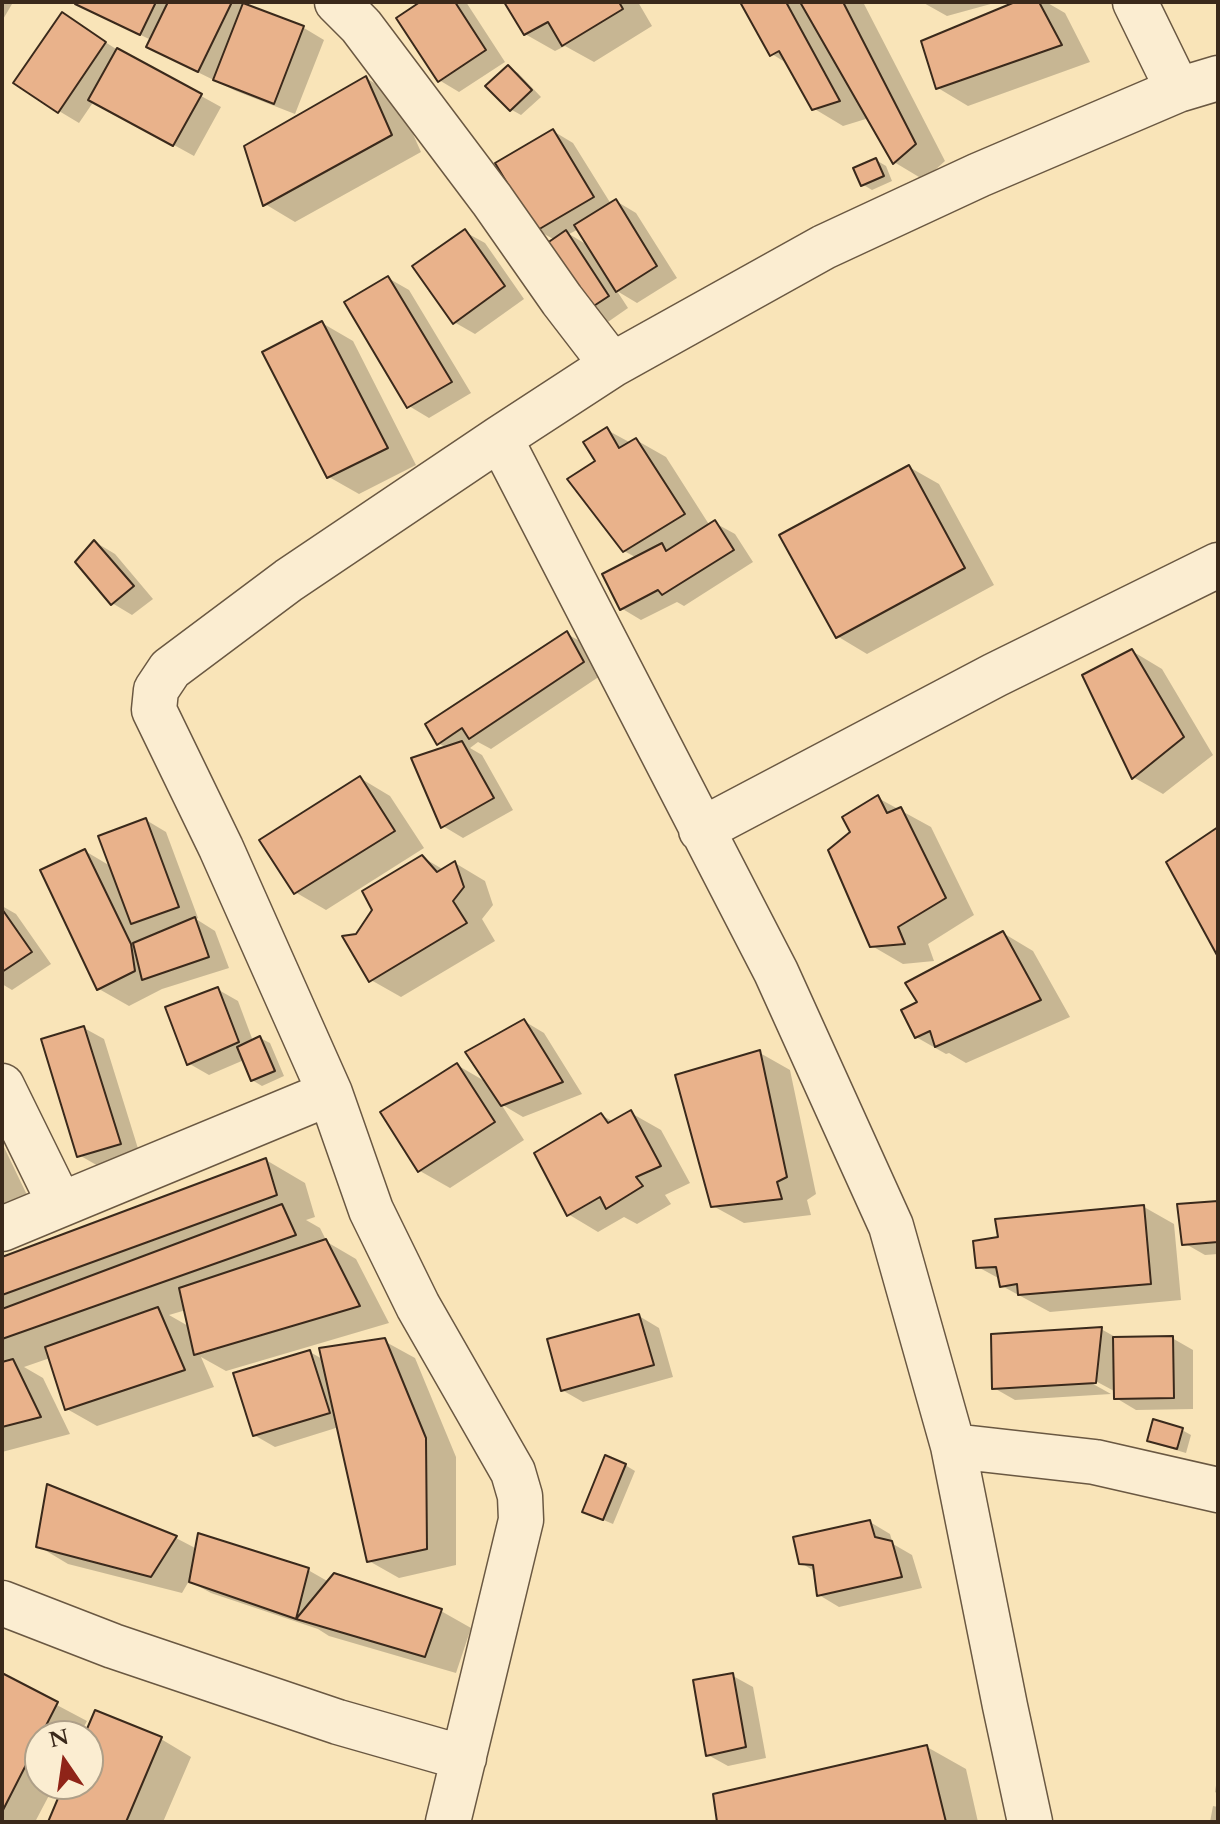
<!DOCTYPE html>
<style>
body{margin:0}
#map{position:relative;width:1220px;height:1824px;overflow:hidden;background:#f9e4b8;font-family:Cardo,serif}
canvas{display:block}
.frame{position:absolute;inset:0;border:4px solid #3a291b;pointer-events:none}
.north{position:absolute;left:24px;top:1720px;width:80px;height:80px;box-sizing:border-box;background:#fbedd1;border:2px solid #ae9f88;border-radius:50%;rotate:347deg;font-size:22px;font-weight:700;line-height:32px;text-align:center;color:#3a291b}
.north::after{content:'';display:block;margin:auto;width:28px;height:36px;background:#8f2418;clip-path:polygon(50% 0,100% 100%,50% 72%,0 100%)}
</style>
<div id="map">
<canvas width="1220" height="1824"></canvas>
<div class="frame"></div>
<div class="north">N</div>
</div>
<script>
const ctx = document.querySelector('canvas').getContext('2d');
ctx.lineJoin = 'round';
function fill(path, color) { ctx.fillStyle = color; ctx.fill(path, 'evenodd'); }
function trace(path, color, width, dash) { ctx.strokeStyle = color; ctx.lineWidth = width; ctx.lineCap = dash ? 'butt' : 'round'; ctx.setLineDash(dash || []); ctx.stroke(path); }
const shadow = new Path2D(`
 M2,2H9L12,4L2,21Z
 M78,2H244L255,8L254,9L304,28L324,40L295,114L236,91L169,58L151,40L98,14Z
 M424,2H466L505,62L459,92L439,80Z
 M506,2H638L652,26L594,62L565,46L555,51L525,34Z
 M742,2H863L945,161L924,180L894,162L869,118L843,126L813,108L788,64L772,54Z
 M922,2H998L947,16Z
 M1020,2H1046L1065,13L1090,62L968,106L938,88Z
 M82,27L116,49L221,107L194,156L94,101L79,123L59,111Z
 M508,67L518,73L541,97L521,115L512,110L488,86Z
 M366,78L396,96L421,152L295,222L265,204Z
 M553,131L573,143L611,204L616,201L636,213L677,278L637,303L617,291L628,308L605,324L585,312L555,240L537,230ZM579,229L589,246L569,234Z
 M876,160L886,166L892,181L872,190L862,184Z
 M465,232L485,243L524,299L475,334L454,322Z
 M388,278L409,290L471,393L429,418L409,406Z
 M322,323L353,341L416,465L359,494L329,477Z
 M607,430L631,443L636,440L666,457L710,526L715,523L735,534L753,562L684,606L677,602L641,620L621,608L637,558L624,551L598,461Z
 M909,467L939,484L994,585L867,654L837,636Z
 M95,542L115,554L153,599L132,615L112,603Z
 M567,634L587,645L603,674L491,749L478,742L470,748L482,755L513,810L463,838L443,826L447,748L438,743Z
 M1132,651L1162,669L1213,755L1163,794L1133,777Z
 M360,778L390,796L424,848L326,910L295,892Z
 M878,798L931,827L974,915L928,944L934,961L903,964L872,946L853,833Z
 M146,820L166,832L198,918L196,919L215,931L229,968L162,989L129,1006L99,989L42,871L85,851L112,867Z
 M422,857L444,870L455,863L485,881L493,905L482,919L495,941L401,997L371,980Z
 M2,906L16,914L51,964L12,990L2,984Z
 M1003,933L1033,951L1070,1017L966,1063L949,1053L946,1054L916,1037L920,1003Z
 M217,989L238,1001L253,1041L260,1038L270,1043L284,1076L262,1086L252,1080L244,1060L209,1075L188,1063Z
 M524,1021L544,1033L582,1094L523,1117L501,1104L524,1140L450,1188L420,1171L457,1065L488,1083Z
 M84,1028L104,1039L140,1155L100,1167L79,1155Z
 M760,1053L790,1070L816,1194L807,1200L811,1215L744,1223L713,1206Z
 M631,1113L661,1130L690,1183L665,1195L671,1204L637,1224L624,1217L598,1232L568,1214L601,1115L614,1122Z
 M2,1143L27,1195L2,1207Z
 M266,1160L305,1183L315,1217L306,1220L320,1228L327,1242L356,1259L389,1323L226,1371L201,1357L214,1387L97,1426L67,1409L50,1358L24,1367L43,1378L70,1434L2,1452V1259ZM186,1310L190,1327L169,1315Z
 M1218,1203V1254L1205,1255L1184,1243Z
 M1144,1207L1174,1224L1181,1300L1050,1312L1002,1286L1000,1279L978,1267Z
 M639,1316L659,1328L673,1377L583,1402L562,1390Z
 M1101,1329L1119,1339L1172,1338L1193,1350V1409L1136,1410L1116,1398V1392L1088,1377L1086,1380L1111,1394L1015,1400L994,1388Z
 M384,1341L415,1358L456,1457V1565L399,1578L369,1561L339,1427L275,1447L254,1435L310,1352L324,1360Z
 M1182,1430L1191,1435L1186,1453L1159,1445L1149,1440Z
 M625,1465L635,1471L613,1524L594,1516Z
 M48,1487L176,1538L197,1549L308,1570L329,1582L441,1611L471,1628L456,1673L329,1636L318,1629L211,1593L189,1581L182,1593L68,1564L38,1546Z
 M870,1522L890,1534L893,1544L912,1555L922,1588L839,1607L819,1595L816,1572L801,1563Z
 M2,1676L87,1721L79,1736H40V1784H55L35,1822H2Z
 M733,1676L753,1687L766,1758L728,1766L708,1755Z
 M96,1712L161,1739L191,1757L163,1822H51L66,1784H88V1736H86Z
 M927,1747L966,1769L978,1822H719Z
 M1218,1772V1794L1215,1792Z
 M1213,1806L1218,1807V1822H1210Z`);
const building = new Path2D(`
 M76,2H156L140,35L75,4Z
 M168,2H232L198,72L146,47Z
 M420,2H455L486,50L438,82L396,18Z
 M504,2H619L623,9L562,46L548,22L524,35Z
 M740,2H786L840,101L812,110L779,51L770,56Z
 M800,2H843L916,144L893,164Z
 M1015,2H1039L1062,45L936,89L921,41Z
 M243,3L304,26L274,104L213,80Z
 M62,12L106,42L58,113L13,83Z
 M117,48L202,94L173,146L88,100Z
 M508,65L532,90L510,111L485,86Z
 M366,76L392,135L263,206L244,146Z
 M553,129L594,197L536,231L495,163Z
 M876,158L884,176L861,186L853,168Z
 M616,199L657,266L616,292L574,225Z
 M465,229L505,286L453,324L412,266Z
 M566,230L609,296L583,313L540,248Z
 M388,276L452,382L407,408L344,302Z
 M322,321L388,448L327,478L262,352Z
 M607,427L619,448L636,438L685,514L623,552L567,479L595,461L583,442Z
 M909,465L965,568L836,638L779,535Z
 M715,520L734,550L662,595L658,590L620,610L602,574L662,543L666,551Z
 M94,540L134,586L111,605L75,562Z
 M567,631L584,662L469,739L462,728L437,745L425,724Z
 M1132,649L1184,737L1132,779L1082,675Z
 M462,741L494,798L441,828L411,758Z
 M360,776L395,831L294,894L259,840Z
 M878,795L887,813L901,807L946,898L898,927L905,944L870,947L828,850L850,832L842,817Z
 M146,818L179,907L131,924L98,836Z
 M1218,827V957L1166,862Z
 M85,849L131,944L135,971L97,990L40,870Z
 M422,855L437,872L455,861L464,887L453,901L467,923L369,982L342,936L356,934L372,910L362,891Z
 M2,909L32,952L2,972Z
 M195,917L209,957L142,980L133,943Z
 M1003,931L1041,1000L935,1047L930,1031L915,1038L901,1010L917,1002L905,983Z
 M218,987L239,1042L187,1065L165,1007Z
 M524,1019L563,1082L501,1106L465,1052Z
 M84,1026L121,1144L77,1157L41,1039Z
 M260,1036L275,1071L251,1081L237,1047Z
 M760,1050L787,1177L777,1182L782,1199L711,1207L675,1075Z
 M457,1063L495,1122L418,1172L380,1112Z
 M631,1110L661,1166L636,1177L643,1186L606,1209L600,1197L567,1216L534,1153L601,1113L608,1123Z
 M266,1158L277,1195L2,1295V1257Z
 M1218,1201V1242L1182,1245L1177,1204Z
 M282,1204L296,1235L2,1339V1309Z
 M1144,1205L1151,1284L1018,1295L1017,1284L1000,1287L996,1267L976,1268L973,1241L998,1237L995,1219Z
 M326,1239L360,1306L194,1355L179,1288Z
 M158,1307L185,1370L65,1410L45,1347Z
 M639,1314L654,1365L561,1391L547,1339Z
 M1102,1327L1096,1383L992,1389L991,1334Z
 M1173,1336L1174,1398L1114,1399L1113,1337Z
 M385,1338L426,1438L427,1549L367,1562L319,1348Z
 M310,1350L330,1413L253,1436L233,1373Z
 M13,1359L41,1417L2,1427V1362Z
 M1153,1419L1183,1428L1177,1449L1147,1441Z
 M605,1455L626,1464L603,1520L582,1512Z
 M47,1484L177,1536L151,1577L36,1547Z
 M870,1520L875,1537L892,1541L902,1577L817,1596L813,1565L799,1564L793,1537Z
 M198,1533L309,1568L296,1619L189,1582Z
 M334,1573L442,1609L425,1657L296,1619Z
 M2,1673L58,1702L2,1812Z
 M733,1673L746,1747L706,1756L693,1680Z
 M95,1710L162,1737L126,1822H48L64,1784H88V1736H84Z
 M927,1745L946,1822H717L713,1794Z`);
const minor = new Path2D(`
 M337,2L361,26L492,200L562,300L612,365
 M1135,2L1178,90
 M500,438L776,972L891,1226L953,1446L1005,1706L1030,1822
 M701,830L995,675L1218,565
 M2,1086L60,1204
 M2,1229L330,1093
 M953,1446L1095,1462L1218,1490
 M2,1603L113,1646L338,1722L464,1758
 M448,1822L521,1520L520,1496L513,1472L418,1306L371,1210L330,1093L221,848L154,710L156,690L170,669L289,580L500,438L612,365L824,247L979,175L1178,90L1218,78`);
fill(shadow, '#0003');
fill(building, '#e9b28b');
trace(building, '#3a291b', 2);
trace(minor, '#6a5842', 47);
trace(minor, '#fbedd1', 44);
</script>
